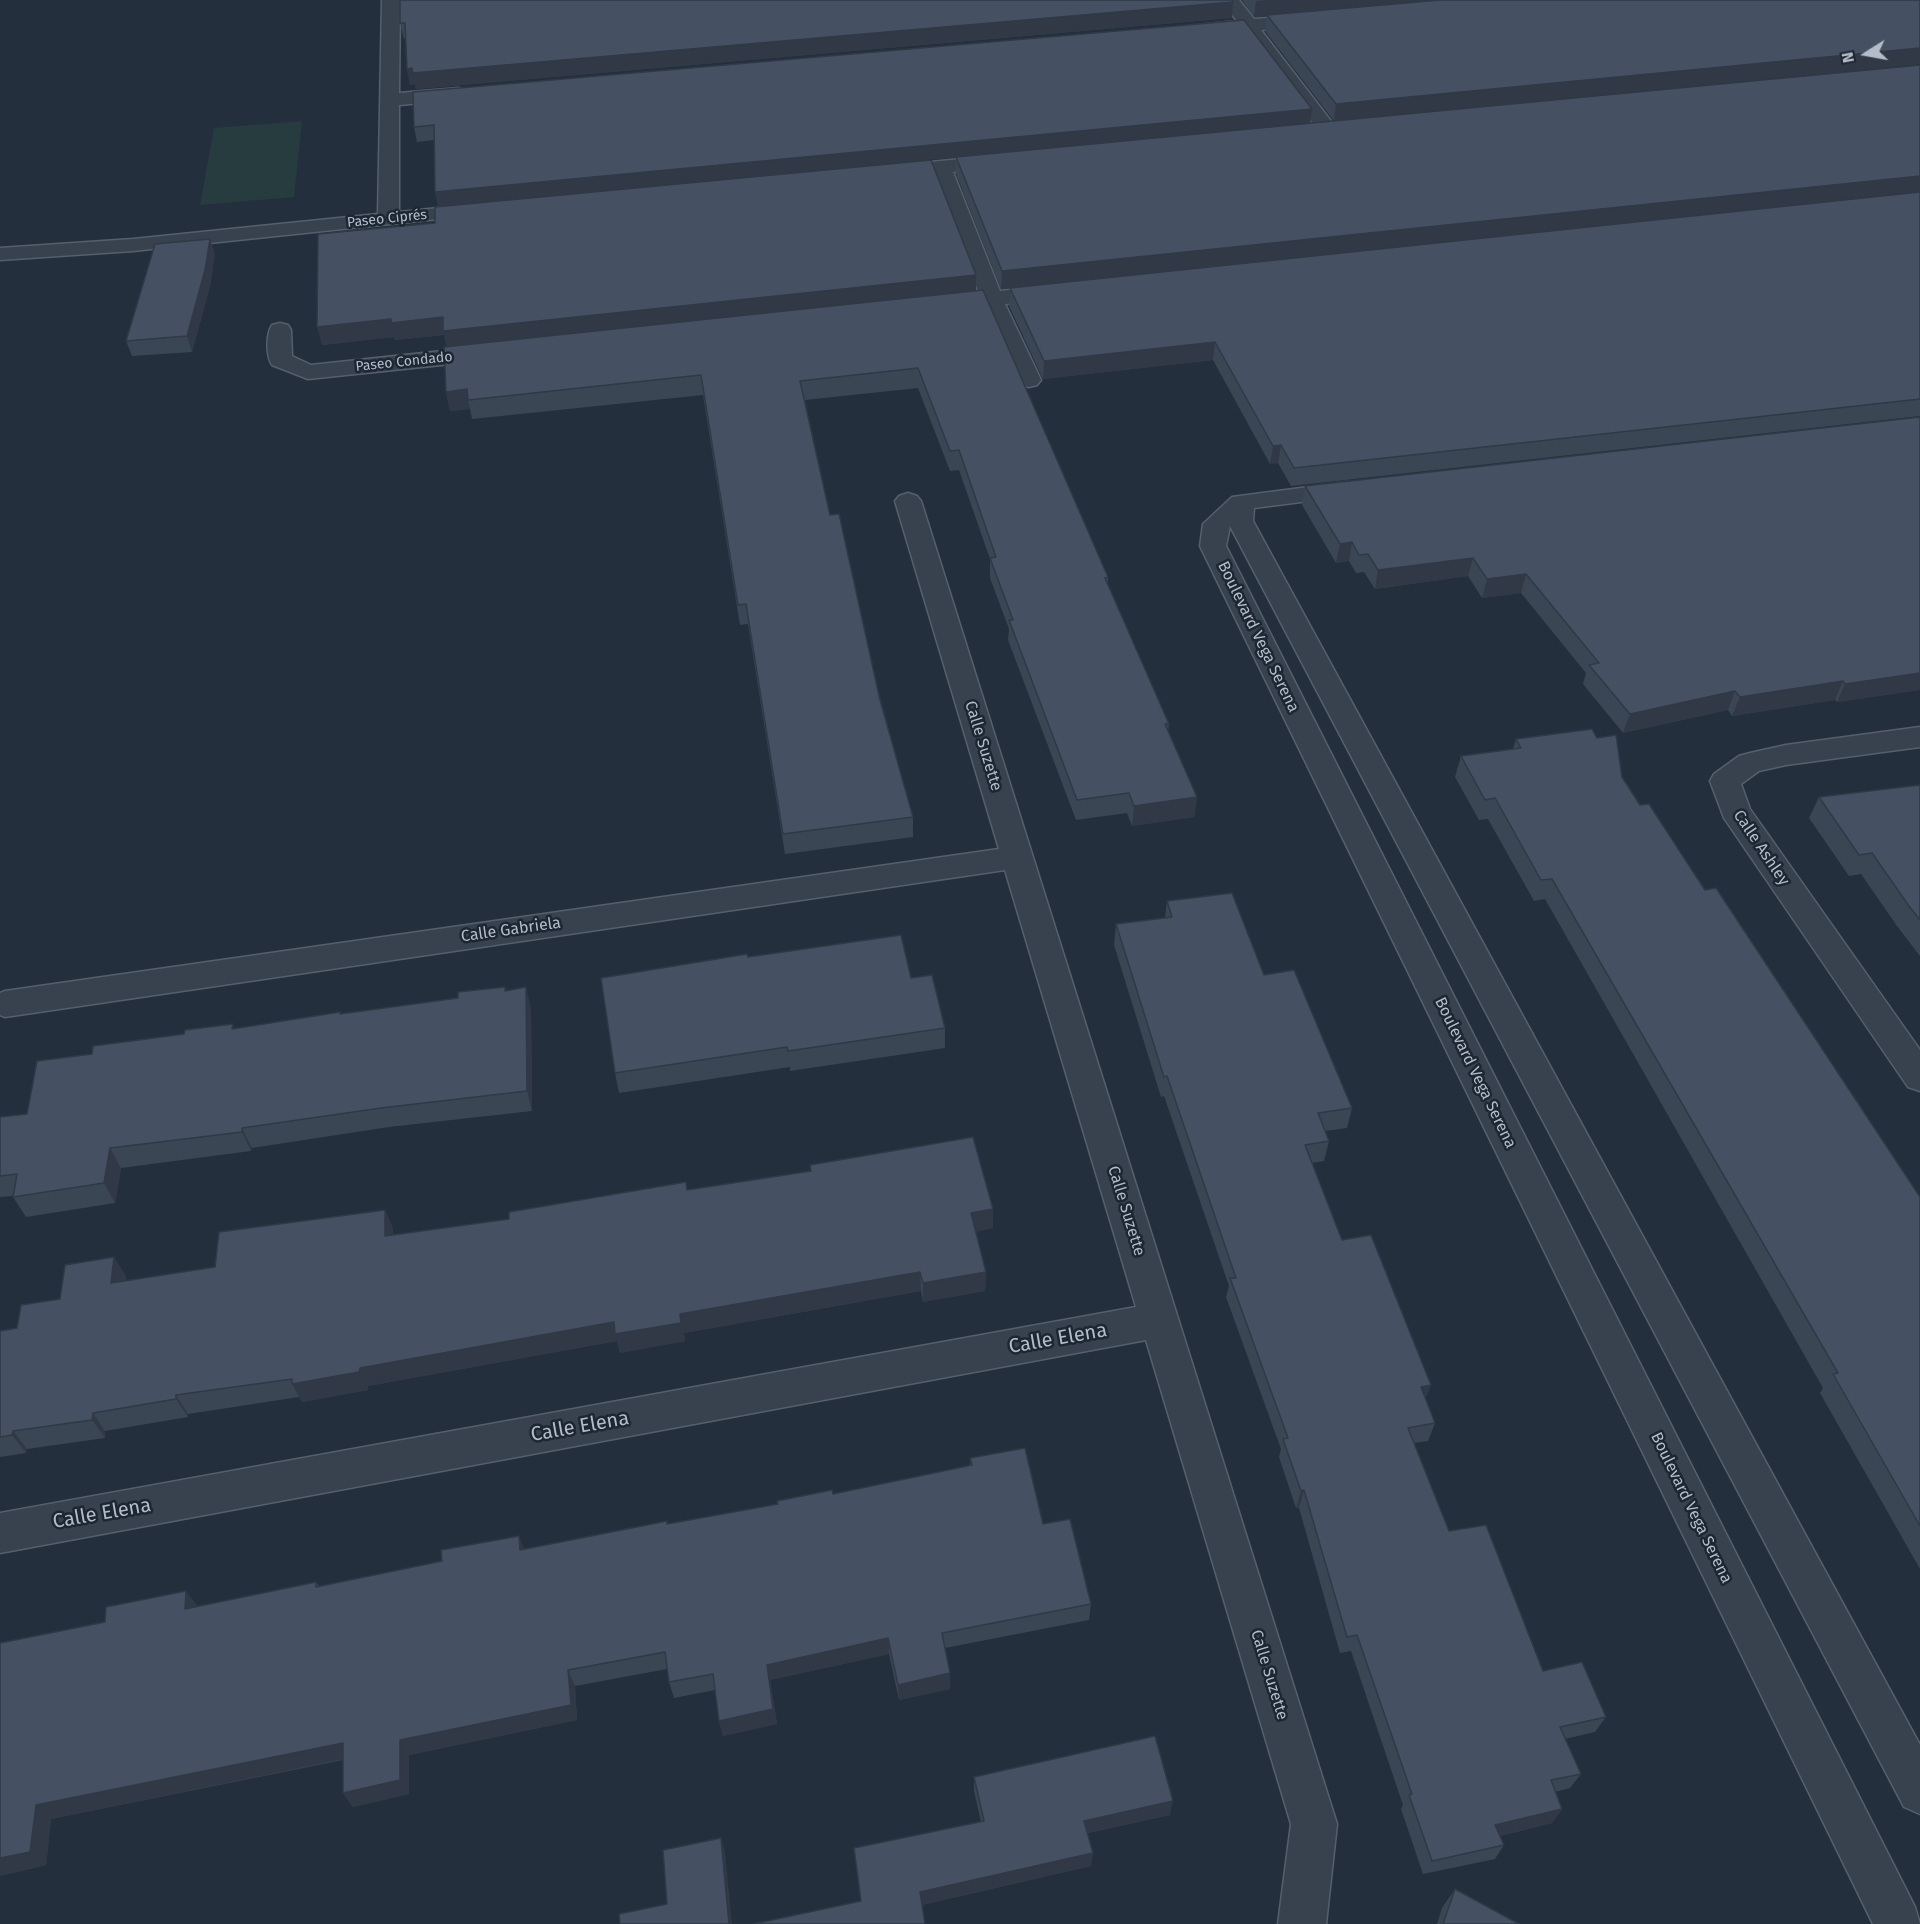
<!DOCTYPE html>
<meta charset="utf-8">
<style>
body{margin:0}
#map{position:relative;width:1920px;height:1924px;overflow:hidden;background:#242f3e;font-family:"Fira Sans",sans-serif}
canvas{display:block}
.north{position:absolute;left:1836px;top:24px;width:60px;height:60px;-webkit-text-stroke:4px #1d2633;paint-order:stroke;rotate:259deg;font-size:16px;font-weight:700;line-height:24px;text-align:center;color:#b4bcc9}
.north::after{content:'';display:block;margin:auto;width:21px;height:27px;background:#b4bcc9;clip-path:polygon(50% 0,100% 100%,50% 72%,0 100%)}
</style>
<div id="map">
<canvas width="1920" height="1924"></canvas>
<div class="north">N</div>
</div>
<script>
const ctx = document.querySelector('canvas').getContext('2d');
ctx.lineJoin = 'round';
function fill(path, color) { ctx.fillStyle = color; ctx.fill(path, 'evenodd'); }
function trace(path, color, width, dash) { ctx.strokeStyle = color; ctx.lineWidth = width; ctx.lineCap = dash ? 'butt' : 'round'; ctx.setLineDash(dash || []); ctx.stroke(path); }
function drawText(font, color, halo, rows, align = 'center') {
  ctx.font = font + ' "Fira Sans",sans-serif'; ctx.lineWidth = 5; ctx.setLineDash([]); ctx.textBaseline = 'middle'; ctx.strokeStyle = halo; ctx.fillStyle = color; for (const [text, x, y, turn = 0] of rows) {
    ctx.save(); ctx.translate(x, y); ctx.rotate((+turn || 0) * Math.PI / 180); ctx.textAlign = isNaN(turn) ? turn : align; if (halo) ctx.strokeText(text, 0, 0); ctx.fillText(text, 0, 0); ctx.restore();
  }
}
const green = new Path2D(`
 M302,121L294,197L200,205L214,128Z`);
const street = new Path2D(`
 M382,0H400L399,93L459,88L466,90L469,94L466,98L459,100L399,105V212L479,204L486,206L489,210L486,214L133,251L0,260V248L133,239L378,214Z
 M1221,0H1239L1254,19L1311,15L1317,16L1320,20L1317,24L1311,25L1261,30L1334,125L1337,129L1334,133H1320L1244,31L1204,34L1198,33L1195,29L1198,25L1237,21Z
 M1002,155L1009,157L1012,161L1009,165L953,172L1000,291L1053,285L1061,287L1064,292L1061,297L1005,304L1041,380L1037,385L1029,387L1021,385L1017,380L984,306L943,311L935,309L932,304L935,299L979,293L933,174L889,178L882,176L879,172L882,168L889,166Z
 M280,323L288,325L291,330L292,356L311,365L489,346L497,348L501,353L497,358L489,360L308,379L272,365C266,356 266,334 272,325Z
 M1347,482L1356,485L1360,490L1356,495L1254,508L1253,521L1920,1745V1814L1904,1807L1230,526L1226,546L1915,1907L1920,1924H1873L1200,546L1203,524L1232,497Z
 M908,493L917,496L921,501L1337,1824L1326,1924H1278L1291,1824L1146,1340L0,1553V1513L1136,1307L1005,870L5,1017L0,1015V993L5,991L999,849L895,501L899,496Z
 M1920,727V747L1786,765L1759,771L1741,784L1750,809L1920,1050V1091L1908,1087L1724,818L1710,781L1714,774L1739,756L1750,753L1786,745Z`);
const wall = new Path2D(`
 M1242,0H1920V64L1334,121L1265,31L1267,16L1254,17Z
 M1232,18L416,89L415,84L410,85L407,69L406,39H404L400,23Z
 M1920,65V416L1291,486L1278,463L1270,464L1213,360L1043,379L1009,306L1010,288L1920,192L1001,289L956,174V157Z
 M413,92L1312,109L1310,123L647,187L976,291L1108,577V584L1169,724L1168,731L1197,797L1194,817L1132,826L1127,813L1076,820L1008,640L1009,629L990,578V559L959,470L950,471L918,388L805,400L830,515L913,817V837L785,854L748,624L740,625L703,395L472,419L470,409L450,411L446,392L447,347L444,335L395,340L394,337L322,345L435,223L438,207L434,140L417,142L414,127Z
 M215,254L210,286L192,352L132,356L126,341Z
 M1920,417V690L1837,702L1835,700L1732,716L1728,710L1623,733L1583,684L1586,673L1521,593L1482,598L1468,576L1375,589L1364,572L1356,573L1349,561L1336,563L1302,505L1305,486Z
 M1516,739L1622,777L1640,805L1705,890L1920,1197V1569L1820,1393L1823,1388L1545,899L1534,901L1488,819L1479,820L1455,777L1461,756L1513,749Z
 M1920,785V956L1897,926L1861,874L1849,876L1809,818L1819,797Z
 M1167,901L1264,975L1352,1108L1347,1128L1325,1131L1329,1141L1324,1161L1312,1163L1342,1240L1426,1400L1435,1423L1428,1441L1414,1443L1449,1531L1543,1671L1606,1717L1595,1732L1565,1739L1581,1774L1570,1788L1555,1792L1562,1809L1552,1823L1500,1836L1504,1845L1495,1859L1423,1874L1401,1809L1403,1805L1351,1651L1340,1653L1299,1508H1296L1279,1457L1281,1449L1226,1297L1229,1286L1164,1096L1161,1097L1114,945L1116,924L1165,918Z
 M748,957L911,978L945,1028V1048L790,1071V1067L619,1093L615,1073Z
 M505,987L506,991L531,1008L532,1111L389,1127L252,1148L251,1151L121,1168L115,1203L26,1217L13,1197V1196L0,1197V1117L27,1114L92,1054L235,1029L340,1012L341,1014L458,998Z
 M688,1190L993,1228L975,1232L986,1272L985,1291L923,1302L921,1291L684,1333L685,1341L620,1353L617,1341L368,1386V1390L302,1402L299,1397L188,1414V1417L105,1431V1438L27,1449L26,1453L0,1457V1331L17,1328L60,1299L126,1276V1281L215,1267L385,1210L393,1229V1235L509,1219Z
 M970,1458L1043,1524L1091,1604L1089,1620L945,1648L950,1689L899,1700L889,1654L770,1680L777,1724L723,1736L719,1721L715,1690L674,1698L669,1682L667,1669L575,1686L577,1720L409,1755V1794L353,1807L343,1793V1760L51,1819L46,1865L0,1876V1643L198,1606L316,1582L319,1586L833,1494L970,1466Z
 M974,1777L1170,1815L1088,1833L1091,1866L922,1905L861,1901L981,1822L974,1791Z
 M1455,1889L1519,1924H1437L1442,1908Z`);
const shadedWall = new Path2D(`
 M1268,0H1445L1254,17L1256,1Z
 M1233,2L1232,18L416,89L415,84L410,85L407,69Z
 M1920,48V64L1334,121L1336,104Z
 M1312,109L1310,123L438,207L435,192Z
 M1920,176V192L1001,289L1002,271Z
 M210,239L215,254L210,286L192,352L187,336Z
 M976,275V292L447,348L444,335L395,340L394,337L322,345L317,327L391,319L443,317Z
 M1215,342L1213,360L1043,379L1044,361Z
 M467,389L468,400L470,409L450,411L446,392Z
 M1281,445L1278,463L1270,464L1273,446Z
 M1352,542L1349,561L1336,563L1340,544Z
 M1473,558L1468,576L1375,589L1378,570Z
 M1526,574L1521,593L1482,598L1487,579Z
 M1920,673V690L1837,702L1845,684Z
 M1843,681L1835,700L1732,716L1740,697Z
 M1735,691L1728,710L1623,733L1630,714Z
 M1197,797L1194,817L1132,826L1134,806Z
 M526,987L531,1008L532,1111L527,1091Z
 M242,1128L252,1148L251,1151L242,1132Z
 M110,1148L121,1168L115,1203L104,1183Z
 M993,1209V1228L970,1233L971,1213Z
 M385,1210L393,1229V1255L385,1236Z
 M114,1257L126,1276L123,1302L111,1283Z
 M920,1272L921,1291L684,1333L685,1341L620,1353L617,1341L368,1386V1390L302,1402L292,1384L360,1368L614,1322L680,1314Z
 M986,1272L985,1291L923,1302V1283Z
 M1431,1385L1424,1403L1421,1387Z
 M176,1395L188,1414V1417L176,1399Z
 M93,1413L105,1431V1438L92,1420Z
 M13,1431L27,1449L26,1453L12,1435Z
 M1304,1490L1299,1508H1296L1301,1491Z
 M519,1536L526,1553L520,1550Z
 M186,1591L199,1608L185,1609Z
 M888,1638L889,1654L770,1680L777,1724L723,1736L719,1721L767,1665Z
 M568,1670L575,1686L577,1720L409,1755V1794L353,1807L343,1793L400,1740Z
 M950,1673V1689L899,1700L898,1685Z
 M343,1743L353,1757L51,1819L46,1865L0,1876V1858L36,1805Z
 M1173,1801L1170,1815L1082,1834L1084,1821Z
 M1562,1809L1552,1823L1486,1839L1495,1825Z
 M721,1838L725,1852L732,1924H729Z
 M1093,1853L1091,1866L921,1905L920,1892Z`);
const building = new Path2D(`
 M400,0H1232L1233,2L413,73L412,68L407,69L405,23H400Z
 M1440,0H1920V48L1336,104L1267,15Z
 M1244,20L1312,109L435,192L434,125L414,127L413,92Z
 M1920,65V176L1002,271L956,157Z
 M931,160L976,275L443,331V317L391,323V319L317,327L318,234L435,223V207Z
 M1920,192V399L1294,468L1281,445L1273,446L1215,342L1044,361L1010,288Z
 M210,239L205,270L187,336L126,341L155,244Z
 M983,290L1108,577L1105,578L1169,724H1165L1197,797L1134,806L1129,793L1077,800L1009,620H1013L990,558L996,557L959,450L950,451L918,368L800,381L830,515L839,514L880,700L913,817L783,834L746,604L738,605L701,375L468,400L467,389L446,392L444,347Z
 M1920,417V673L1845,684L1843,681L1740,697L1735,691L1630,714L1589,665L1599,663L1526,574L1487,579L1473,558L1378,570L1368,554L1359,555L1352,542L1340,544L1305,486Z
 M1592,729L1597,738L1616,735L1622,777L1640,805L1649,804L1705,890L1716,888L1920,1197V1526L1833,1374L1838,1373L1552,879L1541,880L1495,798L1485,800L1461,756L1521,748L1516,739Z
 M1920,785V920L1909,906L1872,853L1859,855L1819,797Z
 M1232,893L1264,975L1294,970L1352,1108L1318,1113L1329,1141L1305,1145L1342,1240L1371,1235L1431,1385L1421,1387L1435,1423L1408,1428L1449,1531L1486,1525L1543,1671L1582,1662L1606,1717L1560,1727L1581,1774L1551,1780L1562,1809L1495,1825L1504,1845L1432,1861L1409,1795L1412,1794L1357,1635L1347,1637L1304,1490L1301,1491L1283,1439L1288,1438L1230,1278H1236L1167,1076L1164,1077L1116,924L1172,917L1167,901Z
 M901,935L911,978L932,975L945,1028L788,1051L787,1047L615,1073L601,978L747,954L748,957Z
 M505,987V991L526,987L527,1091L381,1108L242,1128V1132L110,1148L104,1183L13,1197L17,1174L0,1176V1117L27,1114L37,1061L92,1054L93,1046L184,1034L185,1030L233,1024L232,1029L340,1012V1014L458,998V992Z
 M973,1137L993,1209L971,1213L986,1272L923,1283L920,1272L680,1314L681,1323L615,1334L614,1322L360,1368L359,1372L292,1384V1379L176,1395V1399L93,1413L92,1420L13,1431L12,1435L0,1437V1331L17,1328L21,1305L60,1299L65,1265L114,1257L111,1283L215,1267L219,1232L385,1210V1236L509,1219V1212L686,1182L687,1190L811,1171L810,1165Z
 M1025,1448L1043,1524L1070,1519L1091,1604L942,1633L950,1673L898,1685L888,1638L767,1665L773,1709L719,1721L713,1674L669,1682L665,1652L568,1670L571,1705L400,1740V1780L343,1793V1743L36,1805L30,1852L0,1858V1643L105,1622L106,1607L186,1591L185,1609L316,1582V1587L442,1561L441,1550L519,1536L520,1550L667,1521V1524L778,1504L777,1501L832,1490L833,1494L972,1465L970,1458Z
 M1155,1736L1173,1801L1084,1821L1093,1853L920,1892L925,1924H753L861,1901L854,1848L984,1821L974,1777Z
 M721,1838L729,1924H620L619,1914L667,1904L663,1850Z
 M1455,1889L1519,1924H1443Z`);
const farStreetnames = [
 ["Paseo Ciprés",387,219,-6],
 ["Paseo Condado",404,362,-6]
];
const streetNames = [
 ["Boulevard Vega Serena",1258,637,64],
 ["Calle Suzette",983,746,73],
 ["Calle Ashley",1761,848,56],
 ["Calle Gabriela",511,930,-8],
 ["Boulevard Vega Serena",1475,1073,64],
 ["Calle Suzette",1126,1211,73],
 ["Boulevard Vega Serena",1691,1508,64],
 ["Calle Suzette",1269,1675,73]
];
const nearStreetnames = [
 ["Calle Elena",1058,1339,-10],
 ["Calle Elena",580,1427,-10],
 ["Calle Elena",102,1514,-10]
];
fill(green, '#263c3f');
trace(street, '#565f6c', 3);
fill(street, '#38414e');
fill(wall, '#3b4654');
fill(shadedWall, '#303945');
fill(building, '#455162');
trace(building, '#303945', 1.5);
drawText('14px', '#b4bcc9', '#1d2633', farStreetnames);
drawText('16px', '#b4bcc9', '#1d2633', streetNames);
drawText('20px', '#b4bcc9', '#1d2633', nearStreetnames);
</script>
